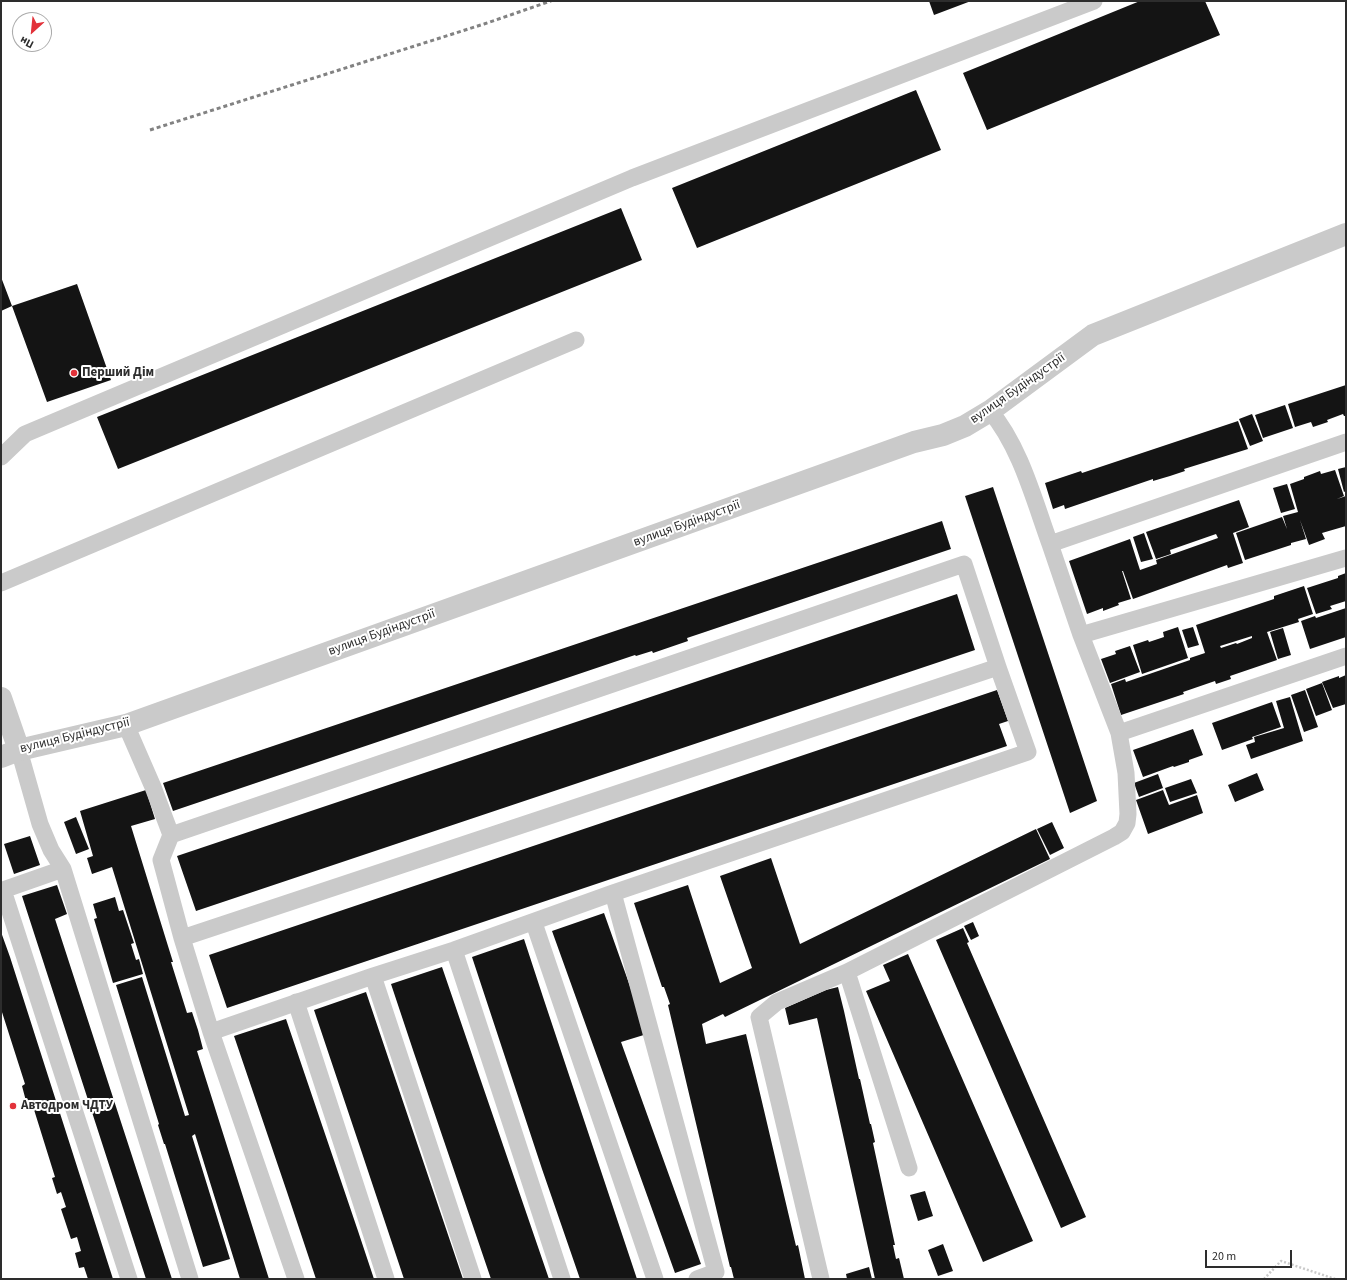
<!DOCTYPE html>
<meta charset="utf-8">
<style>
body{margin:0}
#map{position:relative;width:1347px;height:1280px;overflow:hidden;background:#fff;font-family:"Source Sans 3",sans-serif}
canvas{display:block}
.frame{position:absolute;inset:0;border:2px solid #2d2d2d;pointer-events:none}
.north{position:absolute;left:12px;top:12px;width:40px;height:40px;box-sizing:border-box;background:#fff;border:1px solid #ababab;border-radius:50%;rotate:207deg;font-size:11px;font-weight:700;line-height:16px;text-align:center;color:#2d2d2d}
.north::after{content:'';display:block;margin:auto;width:14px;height:18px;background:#e2323a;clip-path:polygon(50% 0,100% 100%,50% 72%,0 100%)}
.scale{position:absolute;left:1205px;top:1250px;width:87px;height:18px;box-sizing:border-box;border:2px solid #2d2d2d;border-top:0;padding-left:5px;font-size:12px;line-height:14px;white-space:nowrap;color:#2d2d2d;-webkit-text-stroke:3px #fff;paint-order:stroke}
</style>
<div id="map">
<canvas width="1347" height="1280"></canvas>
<div class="frame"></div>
<div class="north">Пн</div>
<div class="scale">20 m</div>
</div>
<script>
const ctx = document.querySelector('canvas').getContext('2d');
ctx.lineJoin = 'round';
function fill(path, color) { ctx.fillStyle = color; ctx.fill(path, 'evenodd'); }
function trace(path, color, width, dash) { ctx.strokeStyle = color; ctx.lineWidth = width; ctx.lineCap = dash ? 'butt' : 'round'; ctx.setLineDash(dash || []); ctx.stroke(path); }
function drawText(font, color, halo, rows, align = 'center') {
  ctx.font = font + ' "Source Sans 3",sans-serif'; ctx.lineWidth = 4; ctx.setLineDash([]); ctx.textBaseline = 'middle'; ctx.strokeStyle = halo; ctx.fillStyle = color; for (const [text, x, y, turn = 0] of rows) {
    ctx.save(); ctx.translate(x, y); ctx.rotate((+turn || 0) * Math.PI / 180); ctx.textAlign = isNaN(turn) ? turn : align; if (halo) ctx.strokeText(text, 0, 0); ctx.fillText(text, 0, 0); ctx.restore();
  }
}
const building = new Path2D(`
 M929,1H971L934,15Z
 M1140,1H1205L1220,35L987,130L963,73Z
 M916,90L941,150L697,248L672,188Z
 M621,208L642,260L118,469L97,417Z
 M1,277L12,306L1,311Z
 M77,284L111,380L47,402L12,306Z
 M1346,385V416H1344L1343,414L1327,420L1328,422L1313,427L1311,422L1295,427L1288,404Z
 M1285,405L1293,428L1263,438L1255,415Z
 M1252,414L1263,441L1250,446L1239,419Z
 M1238,421L1248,449L1184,469L1185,471L1170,476L1153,481V479L1065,509L1064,505L1053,509L1045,483L1081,471L1082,473Z
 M1346,467V491L1344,492L1338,469Z
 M1335,470L1344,496L1337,499L1346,496V526L1322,533L1325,539L1309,545L1300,520L1306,539L1291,543V545L1245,560L1236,533L1282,517L1287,529L1283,516L1298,512L1290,484L1304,479V477L1320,471L1321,474Z
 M1287,484L1295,509L1281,513L1273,488Z
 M993,487L1097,801L1070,813L965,496Z
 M1239,500L1249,527L1233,533L1243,563L1228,568L1227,565L1133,599L1123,571H1122L1131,599L1118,603L1119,605L1103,611V608L1087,614L1069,561L1130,539L1140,570L1157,564L1156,560L1218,538L1216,534L1170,550L1171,554L1156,559L1146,532Z
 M942,521L951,549L702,633L687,638L688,641L653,653L652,651L636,656L635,655L173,811L163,783Z
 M1144,533L1153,559L1141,562L1133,537Z
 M1346,573V601L1330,606L1332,609L1316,614L1307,588L1338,578V576Z
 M1304,586L1313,614L1298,619L1299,622L1267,632L1277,660L1230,676L1231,679L1216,684L1215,681L1183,692L1184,694L1121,715L1111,684L1125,679L1126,682L1190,660V658L1205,653L1196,625L1274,599V596ZM1252,636V638L1237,644L1236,643L1221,648L1220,646Z
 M957,594L975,650L196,911L177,856Z
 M1346,608V637L1310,649L1301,621L1315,616L1316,618Z
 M1178,627L1188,658L1142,674L1133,645L1148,640L1149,642L1164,637L1163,632Z
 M1193,627L1199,645L1188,648L1182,630Z
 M1283,628L1291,655L1278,659L1270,632Z
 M1130,646L1140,672L1110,683L1101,659L1116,654L1115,651Z
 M1346,675V704L1333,708L1322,682L1339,676V678Z
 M1322,683L1332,710L1316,716L1306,689Z
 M997,690L1008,721L999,724L1007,746L227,1008L209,955Z
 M1305,690L1318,727L1304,732L1291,695Z
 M1290,697L1303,741L1251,759L1246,745L1255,742L1254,737L1284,728L1276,701Z
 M1272,702L1281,727L1252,737L1253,739L1222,750L1212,723Z
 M1193,729L1203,755L1189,760V762L1174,767L1173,766L1143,777L1133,750Z
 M1257,773L1264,790L1235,802L1228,785Z
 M1158,774L1163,788L1139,797L1134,783Z
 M1191,779L1197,793L1170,802L1165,788Z
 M146,790L155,819L131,826L168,946L173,962H171L187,1013L192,1012L198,1030L203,1049L197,1051L269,1279H240L195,1134L192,1136L230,1259L203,1267L165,1144H164L158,1125L159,1124L116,985L142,977L185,1116L189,1115L112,867L92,874L87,858L93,856L80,811Z
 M1163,790L1169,805L1197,795L1203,813L1148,834L1136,800Z
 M76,817L89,849L76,854L64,822Z
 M1052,822L1064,848L1050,855L1037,829Z
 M1036,829L1050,859L725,1017L723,1014L702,1024L706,1044L746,1034L796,1246L798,1245L805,1279H734L731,1267H730L668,1005L670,1004L664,987H662L634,903L688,885L720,983L752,968L720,876L771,858L800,944Z
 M30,836L40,865L14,874L4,844Z
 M57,885L67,914L55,919L172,1279H146L22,896Z
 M115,897L119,911L123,910L134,943L131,944L136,960L139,959L143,974L113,983L94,919L97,918L93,904Z
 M604,913L647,1034L621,1042L701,1264L675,1273L552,931Z
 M973,922L979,936L971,940L964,926Z
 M963,928L969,942L967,943L1086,1217L1061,1228L936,940Z
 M1,932L10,957L113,1279H88L84,1267L79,1268L75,1253L81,1251L77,1237L71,1239L61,1209L66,1207L61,1192L57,1194L52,1178L55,1177L31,1100L26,1101L22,1086L25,1084L1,1009Z
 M524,939L543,997L637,1279H580L542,1169L472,957Z
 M908,954L1033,1241L983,1262L866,991L890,981L883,965Z
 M442,967L480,1078L549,1279H491L414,1053L391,984Z
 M838,987L844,1011L859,1079H860L870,1124H871L875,1142L873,1143L895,1245H893L896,1259L899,1258L904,1279H875L817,1018L789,1025L785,1008L826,990Z
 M366,992L419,1149L463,1279H404L362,1153L314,1010Z
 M286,1019L358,1231L374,1279H316L287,1192L234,1036Z
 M925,1191L933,1216L918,1221L910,1195Z
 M943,1244L953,1271L938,1276L928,1250Z
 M869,1267L872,1279H847L846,1274Z`);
const path = new Path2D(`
 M1264,1279L1281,1261L1335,1279`);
const lane = new Path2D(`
 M990,411C1020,446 1034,500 1050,544
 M1,457L25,434L632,178L1094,1
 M1,583L576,340
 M1081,635L1050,544L1346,442
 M126,725L153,787L171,835
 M1119,733L1346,656
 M19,750L40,824L51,850L63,869L190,1279
 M63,869L3,890L129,1279
 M613,893L716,1272L697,1279
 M534,923L655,1279
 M182,938L998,667
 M454,950L562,1279
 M847,972L1114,837L1122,832L1127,823L1128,814L1126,773L1119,733L1081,635L1346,558
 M373,976L473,1279
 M296,1002L386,1279
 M211,1032L373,976L454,950L613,893L1028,752L998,667L964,564L171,835L161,860L182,938L211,1032L296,1279
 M821,1279L759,1017L777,1002L847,972L909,1168`);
const street = new Path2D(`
 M1,698L19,750
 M1,757L19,750L126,725L914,442L943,435L965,426L990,411L1093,335L1346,234`);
const rail = new Path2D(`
 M150,130L484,24L551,1`);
const markers = [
 [74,373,4,"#e2323a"],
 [13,1106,4,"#e2323a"]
];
const poiNames = [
 ["Перший Дім",82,373],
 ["Автодром ЧДТУ",21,1106]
];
const streetNames = [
 ["вулиця Будіндустрії",1018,389,-35],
 ["вулиця Будіндустрії",687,524,-20],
 ["вулиця Будіндустрії",382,633,-20],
 ["вулиця Будіндустрії",75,736,-14]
];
fill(building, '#141414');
trace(path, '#cacaca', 2.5, [2, 2]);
trace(lane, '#cacaca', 17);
trace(street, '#cacaca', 22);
trace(rail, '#828282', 3, [4, 3]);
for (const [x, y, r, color] of markers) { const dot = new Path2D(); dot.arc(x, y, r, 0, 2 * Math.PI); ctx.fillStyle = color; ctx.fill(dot); trace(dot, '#fff', 1.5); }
drawText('bold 13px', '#2d2d2d', '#fff', poiNames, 'left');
drawText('13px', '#2d2d2d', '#fff', streetNames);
</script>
